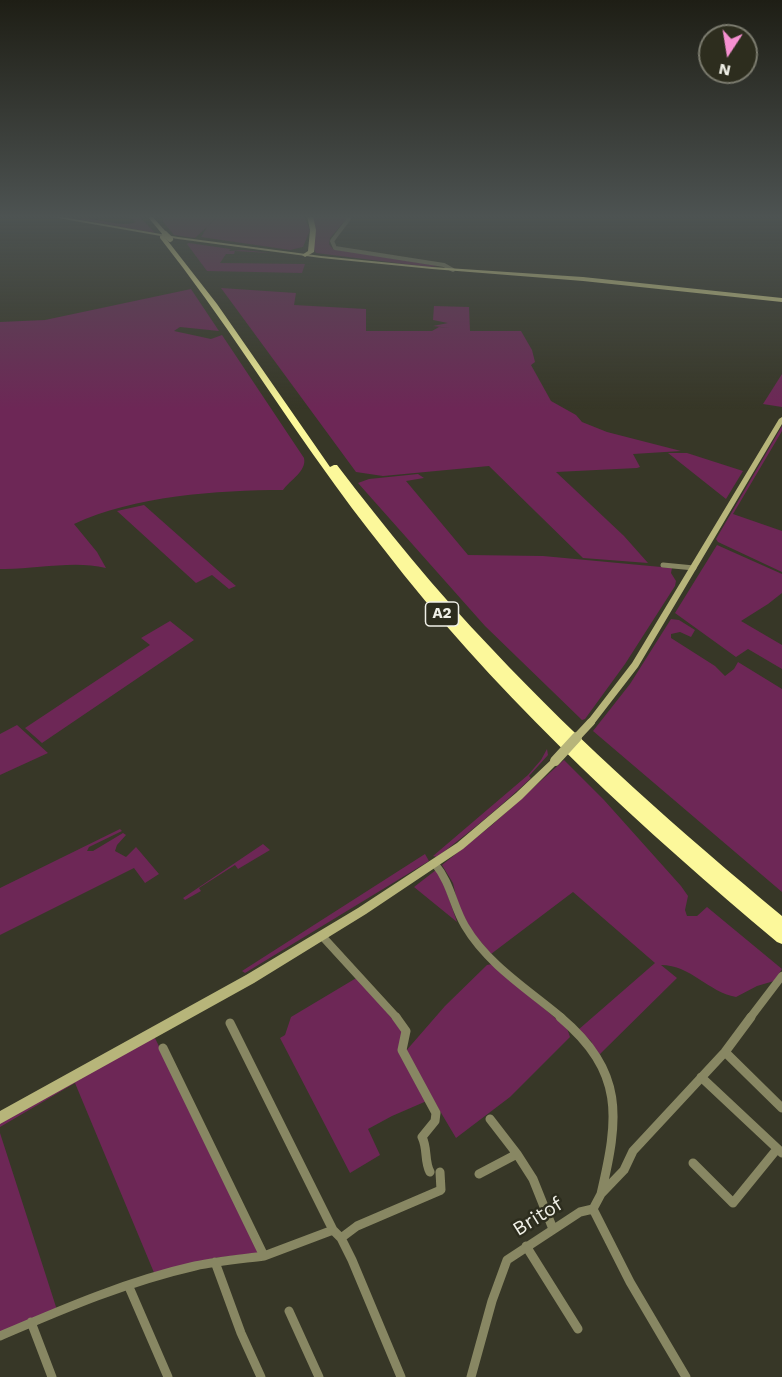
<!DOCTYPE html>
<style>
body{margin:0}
#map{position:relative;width:782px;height:1377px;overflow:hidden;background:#373727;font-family:"Work Sans",sans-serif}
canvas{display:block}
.north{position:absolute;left:698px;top:24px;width:60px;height:60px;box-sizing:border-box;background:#2d2d1e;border:2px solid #7b7b6e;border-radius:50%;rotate:192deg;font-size:16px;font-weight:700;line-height:24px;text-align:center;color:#f0f0e7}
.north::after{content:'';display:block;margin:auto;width:21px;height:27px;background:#f690d1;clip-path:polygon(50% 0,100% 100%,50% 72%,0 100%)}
</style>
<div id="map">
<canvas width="782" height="1377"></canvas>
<div class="north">N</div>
</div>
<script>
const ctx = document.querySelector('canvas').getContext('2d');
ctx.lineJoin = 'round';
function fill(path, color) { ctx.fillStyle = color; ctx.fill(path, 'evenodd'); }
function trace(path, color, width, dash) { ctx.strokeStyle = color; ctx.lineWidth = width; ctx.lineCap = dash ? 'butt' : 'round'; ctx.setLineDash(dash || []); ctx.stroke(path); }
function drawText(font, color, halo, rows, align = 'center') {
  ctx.font = font + ' "Work Sans",sans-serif'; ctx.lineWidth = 5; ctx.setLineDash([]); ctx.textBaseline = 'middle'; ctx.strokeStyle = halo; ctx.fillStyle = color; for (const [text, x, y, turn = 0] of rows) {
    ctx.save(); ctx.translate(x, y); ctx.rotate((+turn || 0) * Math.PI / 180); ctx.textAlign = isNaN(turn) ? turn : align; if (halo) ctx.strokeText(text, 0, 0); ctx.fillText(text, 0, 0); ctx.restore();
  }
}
const green = new Path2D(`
 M126,216H139L155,233L77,219C92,215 120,229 136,222Z
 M163,216H217L208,226L218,216H304L310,230L303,247L290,250L201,237L207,227L195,238L174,235L163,222Z
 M312,216H349L330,238L329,244L333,249L439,266L429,267L316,253C309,243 319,229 312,216Z
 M189,243L231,249L229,251L243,250L271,253L235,251L234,254H226L220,263L305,264L302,273L207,271L187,244Z
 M221,288L296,293L294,305L366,309V331H432L439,327L450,328L433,326L448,323L433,320L434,306L469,307L470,331H521L532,350L535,362L531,365L551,401L576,415L582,422L607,432L681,451L633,454L640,467L637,468L556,472L624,536L648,563L583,558L489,466L383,476L356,472Z
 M191,289L219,331L180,327L174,331L211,339L222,335L304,458C307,471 290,480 283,490C218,490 133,496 74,524L97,552L106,568C71,560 35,570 0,569V322L45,320Z
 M782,374V407L763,404Z
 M782,426V431L733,514L782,531V572L718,542L716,539Z
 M668,453H687L743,471L726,499Z
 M418,474L424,478L406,481L468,555L543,556L672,568L671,573L676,581L675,586L625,664L585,719L582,720L485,626L358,483L369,479Z
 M144,505L223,575L236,586L229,589L212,575L196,583L117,511Z
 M717,545L782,574V593L768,604L741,621L782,645V669L748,649L736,657L675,613Z
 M671,619L679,620L695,630L691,637L680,632L671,634V638L715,666L725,676L734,669L738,662L782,689V892L593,731L630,684Z
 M170,621L194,640L42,743L25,728L150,645L141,638Z
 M17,725L48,753L0,775V734Z
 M547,749L548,755L529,776L531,778C501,806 470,832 437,857L433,856L528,775L541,760Z
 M564,760L604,800L681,886L688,896L685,910L687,916H697L707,907L782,969L774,981L757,986L736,997C708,992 691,965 661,965L677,978L600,1054L597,1053L591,1041L578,1030L655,963L573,892L491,954L471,930L458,905L453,883L442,865L492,825Z
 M120,829L122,831L89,847L87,851H93L123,833L126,835L117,845L115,851L126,857L136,847L159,874L145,883L134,868L0,935V888Z
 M263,844L270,850L238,869L235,865L199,888L201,891L185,900L183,898Z
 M425,854L429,861L245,973L242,971Z
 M436,870H439L457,922L414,887Z
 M492,964L567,1028L570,1037L510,1097L456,1138L405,1052L445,1006L487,965Z
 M358,977L403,1032L402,1041L429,1100L392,1116L368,1129L380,1155L350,1173L280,1038L285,1035L291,1017Z
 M154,1036L258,1251L257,1253L214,1258L155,1275L75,1083L0,1127V1123Z
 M0,1133L57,1310L0,1332Z`);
const minorFar3 = new Path2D(`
 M351,216L332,241L335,248L444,265L453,270`);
const minorFar2 = new Path2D(`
 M663,565L694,568`);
const minorFar1 = new Path2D(`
 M435,864C451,883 453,906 465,926C488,965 529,990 562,1018
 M322,936L397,1018
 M750,1018L782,976`);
const minor = new Path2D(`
 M396,1017L406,1031L402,1050L436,1113L435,1121L422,1137C428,1149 424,1161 430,1172
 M560,1017C625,1072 619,1117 601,1194
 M230,1023L333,1230L341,1238L352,1260L401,1377
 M163,1048L264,1256L333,1230
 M725,1052L782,1108
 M701,1077L782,1153
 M517,1154L533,1179L553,1229
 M693,1163L733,1203L777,1149
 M479,1174L517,1154L490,1119
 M593,1209L601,1194L624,1170L633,1151L725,1052L751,1017
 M593,1209L630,1282L686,1377
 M341,1238L357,1226L441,1190L440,1172
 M526,1246L578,1329
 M215,1262L241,1333L261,1377
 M129,1287L168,1377
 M289,1311L319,1377
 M31,1322L52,1377
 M0,1336C63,1309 128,1281 195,1266C218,1261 241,1259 264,1256
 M471,1377L492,1301L507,1260L580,1212L593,1209`);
const secondary = new Path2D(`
 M782,417V424L638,667L594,724H588L587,722L588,720L632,663L779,419Z
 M555,758L558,759L559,761L558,763L522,799L463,849L366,914L254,983L0,1124V1111L246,975L358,908L457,843L516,793L552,759Z`);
const primary = new Path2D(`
 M46,216H57L178,237L321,256L432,267L583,277L782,298V302L583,281L432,269L321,258L178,239Z`);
const motorway = new Path2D(`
 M147,216H152L167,233V235H163Z
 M307,216H313L316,230L314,252L305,257L302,255L308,251L310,230Z
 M160,236H164L217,304L330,467L334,465H337C386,529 436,591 492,649C582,745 681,832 782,916V944L777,942C644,830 513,711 404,575C381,545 357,516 335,485C275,403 223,317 160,238Z`);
const secondaryBridgeFar1 = new Path2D(`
 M576,738L591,722`);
const secondaryBridge = new Path2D(`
 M555,761L577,737`);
const motorwayBridge = new Path2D(`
 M165,234L170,239`);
const shields = [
 [442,614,33]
];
const shieldNames = [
 ["A2",442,614]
];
const nearStreetnames = [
 ["Britof",538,1217,-32]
];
fill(green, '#6d2756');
trace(minorFar3, '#888763', 4);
trace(minorFar2, '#888763', 5);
trace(minorFar1, '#888763', 8);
trace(minor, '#888763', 9);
fill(secondary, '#b7b57a');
fill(primary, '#dbd88c');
fill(motorway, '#fcf89b');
trace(secondaryBridgeFar1, '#b7b57a', 8);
trace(secondaryBridge, '#b7b57a', 10);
trace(motorwayBridge, '#fcf89b', 6);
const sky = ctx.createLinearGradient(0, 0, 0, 409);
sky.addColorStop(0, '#1e1e15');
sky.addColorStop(0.53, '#4d5352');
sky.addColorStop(1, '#4d535200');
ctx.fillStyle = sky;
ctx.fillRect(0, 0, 782, 409);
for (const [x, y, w] of shields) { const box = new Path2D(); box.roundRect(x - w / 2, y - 12, w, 24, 4.5); ctx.fillStyle = '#2d2d1e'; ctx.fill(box); trace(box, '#f0f0e7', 1.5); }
drawText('bold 15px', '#f0f0e7', null, shieldNames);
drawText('20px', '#f0f0e7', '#2d2d1e', nearStreetnames);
</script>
